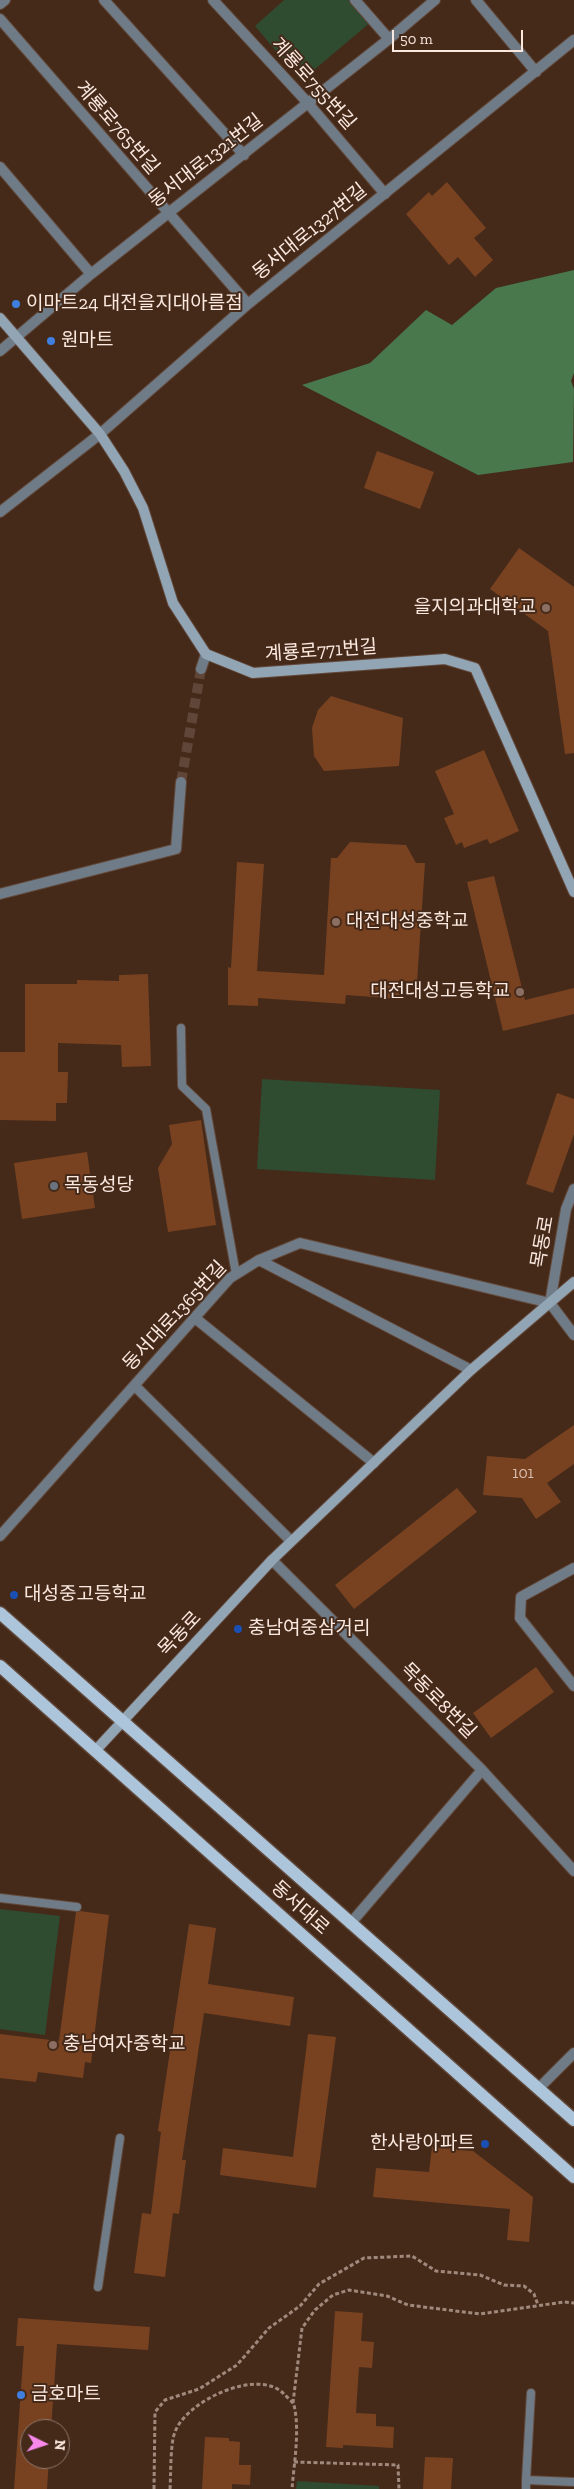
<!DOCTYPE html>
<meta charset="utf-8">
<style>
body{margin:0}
#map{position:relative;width:574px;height:2489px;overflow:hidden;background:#452a1a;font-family:"Zilla Slab",serif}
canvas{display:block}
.north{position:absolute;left:20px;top:2419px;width:50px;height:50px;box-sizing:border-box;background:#452a1a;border:1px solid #8e7669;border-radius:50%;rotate:94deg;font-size:14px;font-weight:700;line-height:20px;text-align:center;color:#fbe8df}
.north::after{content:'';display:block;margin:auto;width:18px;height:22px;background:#f888ea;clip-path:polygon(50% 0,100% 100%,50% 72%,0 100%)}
.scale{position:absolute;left:392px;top:30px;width:131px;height:22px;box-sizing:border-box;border:2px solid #fbe8df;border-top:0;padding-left:6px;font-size:15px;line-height:18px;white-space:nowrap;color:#fbe8df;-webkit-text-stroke:4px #452a1a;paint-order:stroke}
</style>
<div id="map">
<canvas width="574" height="2489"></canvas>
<div class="north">N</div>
<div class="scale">50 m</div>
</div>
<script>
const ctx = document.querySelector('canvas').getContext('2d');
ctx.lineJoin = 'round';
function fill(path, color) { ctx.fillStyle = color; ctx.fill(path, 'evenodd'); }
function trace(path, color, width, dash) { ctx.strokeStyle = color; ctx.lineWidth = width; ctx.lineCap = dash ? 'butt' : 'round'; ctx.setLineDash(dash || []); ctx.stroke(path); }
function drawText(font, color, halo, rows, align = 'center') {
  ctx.font = font + ' "Zilla Slab","Noto Sans KR",serif'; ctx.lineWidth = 4; ctx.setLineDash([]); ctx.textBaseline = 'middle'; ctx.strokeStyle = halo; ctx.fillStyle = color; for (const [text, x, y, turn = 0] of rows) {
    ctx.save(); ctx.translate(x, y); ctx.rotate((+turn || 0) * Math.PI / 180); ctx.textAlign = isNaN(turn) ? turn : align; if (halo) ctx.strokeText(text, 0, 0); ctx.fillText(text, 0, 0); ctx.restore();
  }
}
const green = new Path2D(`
 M284,0H351L372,21L301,81L255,26Z
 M262,1079L440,1090L435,1180L257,1169Z
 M0,1909L60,1916L45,2035L0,2029Z
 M297,2481L379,2486V2489H296Z`);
const forest = new Path2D(`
 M574,270V373L571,381L574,389L573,462L478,475L302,385L370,363L426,310L452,325L496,288Z`);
const building = new Path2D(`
 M447,182L486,228L474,238L493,260L475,277L458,257L449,265L406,214L429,192L432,196Z
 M377,451L434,472L420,509L364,488Z
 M519,548L574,587V753L565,754L548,631L490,589Z
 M331,696L403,718L399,766L324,771L314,756L312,728L318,710Z
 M484,750L519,831L490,844L487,839L464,848L462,842L456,845L444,818L454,814L435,771Z
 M350,842L406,845L416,863H425L417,982L403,981L401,999L346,995L345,1004L258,998V1006L228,1005V967L231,968L237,862L264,864L257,971L324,975L331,858H337Z
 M494,876L525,1000L574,988V1014L503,1031L467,882Z
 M148,974L151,1066L122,1067L121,1045L58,1043V1072H68L67,1103H56V1121L0,1120V1052H25V984H77V980L119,981V975Z
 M557,1093L574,1099V1134L553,1193L526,1184Z
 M201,1120L216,1225L168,1232L158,1168L172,1144L169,1125Z
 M87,1152L95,1208L22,1219L14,1163Z
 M574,1425V1464L547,1483L561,1502L536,1519L522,1498L483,1495L487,1456L525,1459Z
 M457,1488L477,1512L354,1609L335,1585Z
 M536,1667L554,1692L491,1738L473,1713Z
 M80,1911L109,1915L91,2063L85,2062L83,2078L38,2072L36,2082L0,2078V2034L59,2041L76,1912Z
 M189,1924L216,1928L208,1984L294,1997L290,2026L204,2013L182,2160H186L179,2214L173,2213L165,2277L134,2273L142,2213L151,2214L161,2132L158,2131Z
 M308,2034L336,2037L316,2188L220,2175L223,2148L293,2157Z
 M432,2147L473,2151L533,2197L529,2242L507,2240L510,2209L373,2197L376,2168L429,2172Z
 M335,2311L363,2313L361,2341L374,2342L372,2368L359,2367L356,2413L376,2414V2426L394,2427L393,2448L343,2445V2448L326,2447Z
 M18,2318L150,2327L148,2350L57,2344L51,2429H30V2459H49L47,2489H14L24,2346H16Z
 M205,2437L229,2438V2441L240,2442L239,2465H251L250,2485L232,2484V2489H202Z
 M425,2457L453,2458L451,2489H423Z`);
const streetTunnel = new Path2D(`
 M181,782L201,669`);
const path = new Path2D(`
 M293,2403L302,2328L315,2310L333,2295L349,2290L387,2296L408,2305L480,2314L564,2302L574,2303
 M294,2462L398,2465L399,2489
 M154,2489L155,2412L165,2400L199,2389L237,2365L269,2328L300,2306L319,2284L364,2258L412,2256L436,2271L480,2275L504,2285L524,2286L534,2294L538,2305
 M170,2489C171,2476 170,2443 175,2432C186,2401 258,2367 284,2394C287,2397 292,2401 294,2405C300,2431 294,2463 292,2489`);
const lane = new Path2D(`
 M181,1028L182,1086L206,1109L236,1274
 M0,1898L77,1907
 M98,2287L120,2138
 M526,2480L531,2393
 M526,2489V2480L574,2482`);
const street = new Path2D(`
 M104,0L244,155
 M213,0L307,102L385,194
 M355,0L389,39
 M476,0L536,72
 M0,4L5,0
 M0,19L248,304
 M0,167L91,274
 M0,351L91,274L389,39L435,0
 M0,512L100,434L248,304L574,40
 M201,669L206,654
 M0,894L176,849L181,782
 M259,1260L471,1370
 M550,1303L566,1209L574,1189
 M550,1303L574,1335
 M195,1318L374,1463
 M135,1386L291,1541
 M0,1536L230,1278L259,1260L300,1243L550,1303
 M272,1560L482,1770L574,1871
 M574,1568L521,1597L520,1618L574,1686
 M350,1924L482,1770
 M539,2088L574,2053`);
const secondary = new Path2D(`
 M0,318L100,434L124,471L143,508L173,603L206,654L253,673L445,659L475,668L574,892
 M95,1751L272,1560L471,1370L574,1282`);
const primary = new Path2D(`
 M0,1613L574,2120
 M0,1666L574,2177`);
const markers = [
 [16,304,5,"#3f7fe0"],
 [51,341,5,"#3f7fe0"],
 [546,608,5,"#8d6e63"],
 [336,922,5,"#8d6e63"],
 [520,992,5,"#8d6e63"],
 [54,1186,5,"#6b7280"],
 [14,1595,5,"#1a4fb4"],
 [238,1629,5,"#1a4fb4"],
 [53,2045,5,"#8d6e63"],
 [485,2144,5,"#1a4fb4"],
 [21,2395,5,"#3f7fe0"]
];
const numberNames = [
 ["101",523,1473]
];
const streetNames = [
 ["계룡로755번길",313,84,48],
 ["계룡로765번길",117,128,49],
 ["동서대로1321번길",206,161,-38],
 ["동서대로1327번길",310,232,-39],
 ["계룡로771번길",321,651,-4],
 ["목동로",543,1242,-80],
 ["동서대로1365번길",175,1316,-47],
 ["목동로",180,1634,-47],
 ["목동로8번길",438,1701,45],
 ["동서대로",300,1908,42]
];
const poiNames = [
 ["이마트24 대전을지대아름점",26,304],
 ["원마트",61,341],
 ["을지의과대학교",536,608,"right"],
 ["대전대성중학교",346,922],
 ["대전대성고등학교",510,992,"right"],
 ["목동성당",64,1186],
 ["대성중고등학교",24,1595],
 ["충남여중삼거리",248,1629],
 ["충남여자중학교",63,2045],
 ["한사랑아파트",475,2144,"right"],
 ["금호마트",31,2395]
];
fill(green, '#2f4b30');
fill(forest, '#48784b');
fill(building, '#784221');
trace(streetTunnel, '#604638', 10, [10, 5]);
trace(lane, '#62483a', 10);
trace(street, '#62483a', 12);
trace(secondary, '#62483a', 12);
trace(primary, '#62483a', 15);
trace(path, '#a0897c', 3, [4, 2.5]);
trace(lane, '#6f7b86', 8);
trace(street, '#6f7b86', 10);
trace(secondary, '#92a5b5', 10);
trace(primary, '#acc5da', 12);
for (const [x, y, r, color] of markers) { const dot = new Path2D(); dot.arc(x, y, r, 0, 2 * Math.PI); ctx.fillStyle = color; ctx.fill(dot); trace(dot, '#452a1a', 2); }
drawText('16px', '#dabeb0', null, numberNames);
drawText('19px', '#fbe8df', '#452a1a', streetNames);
drawText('19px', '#fbe8df', '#452a1a', poiNames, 'left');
</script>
